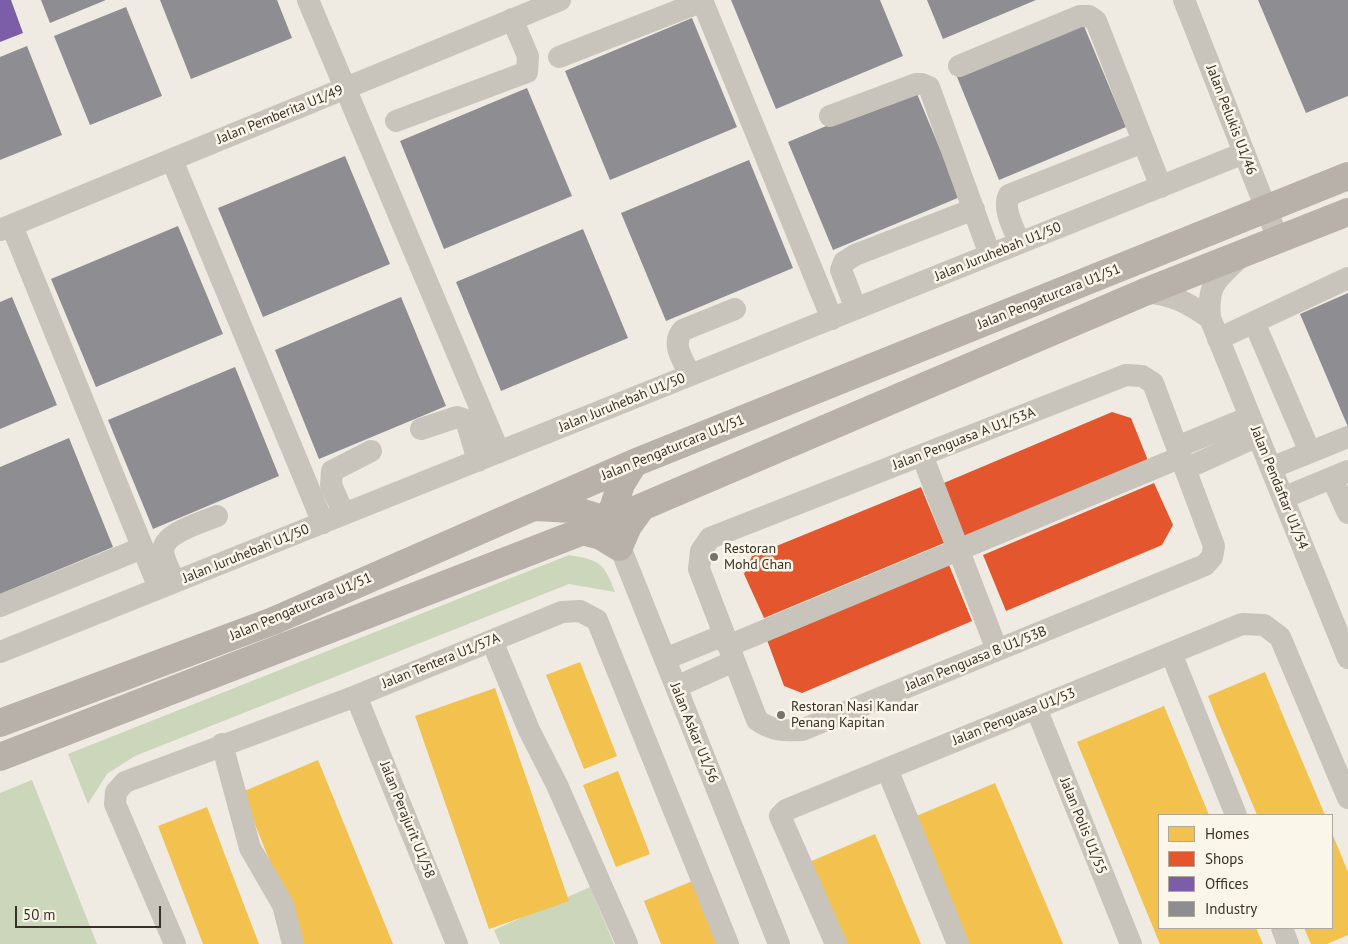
<!DOCTYPE html>
<style>
body{margin:0}
#map{position:relative;width:1348px;height:944px;overflow:hidden;background:#efebe2;font-family:"PT Sans",sans-serif}
canvas{display:block}
.legend{position:absolute;left:1158px;top:814px;width:175px;height:115px;box-sizing:border-box;background:#fbf6ea;border:1px solid #ada79c;margin:0;padding:6px 9px;list-style:none;font-size:15px;color:#393128}
.legend li{display:flex;align-items:center;gap:10px;height:25px}
.legend b{width:25px;border:1px solid #ada79c}
.scale{position:absolute;left:15px;top:906px;width:146px;height:22px;box-sizing:border-box;border:2px solid #393128;border-top:0;padding-left:6px;font-size:15px;line-height:18px;white-space:nowrap;color:#393128;-webkit-text-stroke:4px #fbf6ea;paint-order:stroke}
</style>
<div id="map">
<canvas width="1348" height="944"></canvas>
<ul class="legend">
<li><b style="height:14px;background:#f2c14e"></b>Homes</li>
<li><b style="height:14px;background:#e4572e"></b>Shops</li>
<li><b style="height:14px;background:#7b5ea7"></b>Offices</li>
<li><b style="height:14px;background:#8d8d92"></b>Industry</li>
</ul>
<div class="scale">50 m</div>
</div>
<script>
const ctx = document.querySelector('canvas').getContext('2d');
ctx.lineJoin = 'round';
function fill(path, color) { ctx.fillStyle = color; ctx.fill(path, 'evenodd'); }
function trace(path, color, width, dash) { ctx.strokeStyle = color; ctx.lineWidth = width; ctx.lineCap = dash ? 'butt' : 'round'; ctx.setLineDash(dash || []); ctx.stroke(path); }
function drawText(font, color, halo, rows, align = 'center') {
  ctx.font = font + ' "PT Sans",sans-serif'; ctx.lineWidth = 5; ctx.setLineDash([]); ctx.textBaseline = 'middle'; ctx.strokeStyle = halo; ctx.fillStyle = color; for (const [text, x, y, turn = 0] of rows) {
    ctx.save(); ctx.translate(x, y); ctx.rotate((+turn || 0) * Math.PI / 180); ctx.textAlign = isNaN(turn) ? turn : align; if (halo) ctx.strokeText(text, 0, 0); ctx.fillText(text, 0, 0); ctx.restore();
  }
}
const green = new Path2D(`
 M569,555C600,560 604,563 615,592L569,584L135,756L107,774L88,804L68,754Z
 M32,780L97,944H0V793Z
 M590,887L614,944H500L494,930Z`);
const homes = new Path2D(`
 M580,662L617,756L584,769L546,675Z
 M1265,672L1284,718L1325,815H1257L1217,719L1208,696Z
 M495,688L569,901L489,929L415,716Z
 M1164,706L1209,815H1159V928H1256L1263,944H1160L1157,937L1077,742Z
 M318,760L393,944H303L242,792Z
 M618,771L650,854L616,867L583,785Z
 M995,783L1063,944H967L914,817Z
 M207,807L226,858L259,944H203L168,852L158,826Z
 M1332,833L1348,872V935L1327,944H1311L1304,928H1332Z
 M875,834L921,944H841L807,863Z
 M695,880L720,944H661L644,901Z`);
const shops = new Path2D(`
 M1112,412L1131,418L1149,463L962,541L939,485Z
 M1154,483L1173,525L1162,545L1006,611L983,555Z
 M921,487L944,543L764,618L744,574L752,556Z
 M949,565L972,621L802,693L784,686L767,640Z`);
const offices = new Path2D(`
 M0,0H11L23,33L0,42Z`);
const industry = new Path2D(`
 M41,0H106L50,23Z
 M160,0H277L292,38L191,79Z
 M731,0H880L903,56L776,109Z
 M927,0H1036L943,39Z
 M1258,0H1348V96L1306,113Z
 M126,7L162,96L90,125L54,36Z
 M692,18L737,127L610,180L565,71Z
 M1081,19L1126,127L999,180L955,72Z
 M27,46L62,135L0,160V57Z
 M527,88L572,196L444,249L400,141Z
 M915,89L960,197L833,250L788,142Z
 M345,156L390,264L263,317L218,208Z
 M749,160L793,268L666,321L621,213Z
 M178,226L223,334L96,387L51,279Z
 M583,229L628,338L501,391L456,282Z
 M1348,293V427L1300,314Z
 M12,297L57,405L0,429V302Z
 M401,297L446,406L319,459L275,350Z
 M235,367L279,476L153,529L108,420Z
 M69,438L113,547L0,594V467Z`);
const minor = new Path2D(`
 M308,0L499,452
 M702,0L832,319
 M1184,0L1278,239
 M559,57L703,1
 M959,66L1080,16H1089L1096,21L1161,187
 M830,116L916,84H922L929,87L990,255
 M396,121L527,72L528,56L512,19
 M172,160L323,523
 M12,226L159,588
 M0,230L560,0
 M1020,243C1014,229 1002,209 1009,195L1143,142
 M1242,255C1218,280 1207,281 1210,318L1348,658
 M1145,292C1174,295 1186,302 1210,318
 M856,309L841,270L844,262L855,255L974,209
 M1254,322L1310,452
 M1218,339L1348,278
 M690,375C684,361 670,344 683,330L735,309
 M1126,375L1142,376L1153,383L1214,546L1212,557L1205,565L802,730C784,731 772,731 757,720L699,569L701,551L710,538Z
 M421,429L457,417L466,420L478,461
 M1177,447L1250,417
 M922,455L997,650
 M1271,468L1348,437
 M1185,469L1258,436
 M1332,478L1348,513
 M1283,498L1348,471
 M344,514L331,485L332,471L371,451
 M614,532L779,944
 M175,582C171,573 165,563 163,553C161,533 201,523 217,516
 M0,606L142,548
 M492,641L529,730L557,785L627,944
 M728,646L1181,457
 M0,652L1244,153
 M1171,653L1236,815
 M665,659L724,635
 M676,687L734,661
 M356,696L457,944
 M1036,708L1131,944
 M222,744L250,848L283,905L293,944
 M887,769L958,944
 M1282,928L1288,944
 M175,944L115,804L116,792L125,782L356,696L562,612L580,611L597,620L728,944
 M836,944L780,816L786,810L1242,624L1264,625L1280,637L1348,798`);
const major = new Path2D(`
 M536,507L571,509L609,521
 M609,521L621,484L634,463
 M582,531L601,536L619,547L628,526L641,508
 M0,723L273,621L634,463L1348,176
 M0,757L609,521L1145,292L1348,212`);
const markers = [
 [714,557,5,"#797269"],
 [781,715,5,"#797269"]
];
const streetNames = [
 ["Jalan Pemberita U1/49",280,115,-22],
 ["Jalan Pelukis U1/46",1231,120,69],
 ["Jalan Juruhebah U1/50",998,252,-22],
 ["Jalan Pengaturcara U1/51",1049,297,-22],
 ["Jalan Juruhebah U1/50",622,403,-22],
 ["Jalan Penguasa A U1/53A",964,439,-21],
 ["Jalan Pengaturcara U1/51",673,448,-22],
 ["Jalan Pendaftar U1/54",1279,488,68],
 ["Jalan Juruhebah U1/50",246,554,-22],
 ["Jalan Pengaturcara U1/51",301,607,-23],
 ["Jalan Penguasa B U1/53B",976,659,-22],
 ["Jalan Tentera U1/57A",441,661,-22],
 ["Jalan Penguasa U1/53",1014,717,-22],
 ["Jalan Askar U1/56",694,733,68],
 ["Jalan Perajurit U1/58",407,820,68],
 ["Jalan Polis U1/55",1083,826,68]
];
const poiNames = [
 ["Restoran",724,549],
 ["Mohd Chan",724,565],
 ["Restoran Nasi Kandar",791,707],
 ["Penang Kapitan",791,723]
];
fill(green, '#ccd6bb');
fill(homes, '#f2c14e');
fill(shops, '#e4572e');
fill(offices, '#7b5ea7');
fill(industry, '#8d8d92');
trace(minor, '#c8c3bb', 22);
trace(major, '#b7b1aa', 28);
for (const [x, y, r, color] of markers) { const dot = new Path2D(); dot.arc(x, y, r, 0, 2 * Math.PI); ctx.fillStyle = color; ctx.fill(dot); trace(dot, '#fbf6ea', 2); }
drawText('14px', '#393128', '#fbf6ea', streetNames);
drawText('14px', '#393128', '#fbf6ea', poiNames, 'left');
</script>
